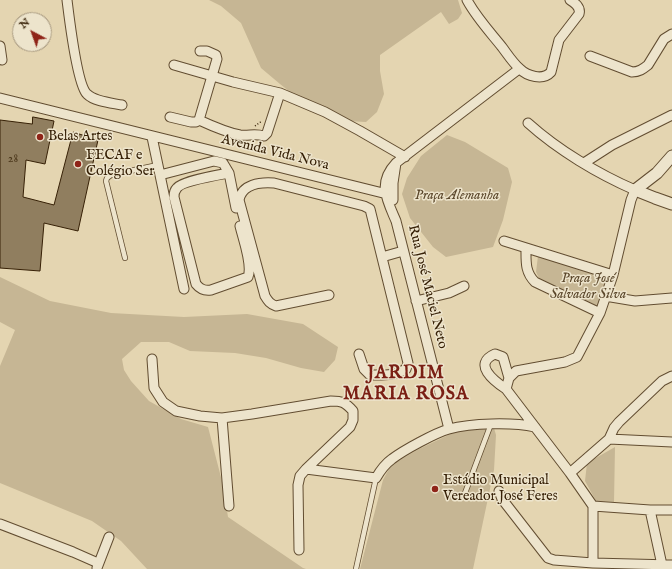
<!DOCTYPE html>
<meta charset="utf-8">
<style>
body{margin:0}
#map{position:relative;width:672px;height:569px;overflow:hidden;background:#e4d5b1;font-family:"IM FELL English",serif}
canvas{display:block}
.north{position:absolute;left:12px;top:12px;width:40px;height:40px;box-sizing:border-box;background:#ede4cc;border:1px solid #a4967d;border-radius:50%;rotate:319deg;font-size:11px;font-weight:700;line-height:16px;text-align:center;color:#362006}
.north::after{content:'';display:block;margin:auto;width:14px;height:18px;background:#8f2418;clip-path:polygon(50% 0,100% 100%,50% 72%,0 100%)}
</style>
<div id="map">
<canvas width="672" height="569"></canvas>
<div class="north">N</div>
</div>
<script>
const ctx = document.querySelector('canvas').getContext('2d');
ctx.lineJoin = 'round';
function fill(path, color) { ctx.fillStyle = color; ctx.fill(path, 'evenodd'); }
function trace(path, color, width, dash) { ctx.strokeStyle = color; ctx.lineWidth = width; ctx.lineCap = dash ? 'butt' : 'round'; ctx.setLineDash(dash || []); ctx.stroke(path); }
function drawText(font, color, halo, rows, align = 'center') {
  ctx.font = font + ' "IM FELL English",serif'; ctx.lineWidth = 3; ctx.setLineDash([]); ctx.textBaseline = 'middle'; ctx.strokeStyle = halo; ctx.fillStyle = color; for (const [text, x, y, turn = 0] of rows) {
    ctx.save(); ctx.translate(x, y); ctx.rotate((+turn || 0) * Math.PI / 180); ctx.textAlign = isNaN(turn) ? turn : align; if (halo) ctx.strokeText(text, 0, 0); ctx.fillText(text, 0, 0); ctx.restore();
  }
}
const green = new Path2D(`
 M209,0H458L462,13L458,19L449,24L441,12L380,55V71L384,94L377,112L366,122L347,121L305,104L280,84L261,68L241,23L221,6Z
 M447,135L465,142L508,168L512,182L503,220L493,247L446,257L433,247L410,218L402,194L407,178L421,156Z
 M538,256L607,278L598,308L542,284L536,272Z
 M0,277L50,301L111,313L184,317L247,314L303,324L338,347L335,360L324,372L301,368L266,358L235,353L190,351L169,342H141L122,359L124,370L131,381L149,401L181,419L208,427L223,485L228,517L303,568L306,569H147L121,541L92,521L0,483V366L15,330L0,322Z
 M463,428H494L496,435L494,470L473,569H360L383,480L391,465L419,449Z
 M615,447L614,502L596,501L585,481L587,463Z`);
const building = new Path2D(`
 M33,117L54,121L45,164L26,160L23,197L54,205L73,132L98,140L78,231L44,223L40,271L0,268V120L32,124Z`);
const path = new Path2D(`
 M255,126L262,121`);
const service = new Path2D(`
 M125,258L106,181L107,178L111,175L158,165
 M465,493L491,424
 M356,569L376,478`);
const minor = new Path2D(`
 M67,0C69,16 77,85 87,94C95,102 112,103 122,105
 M467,0C476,17 490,32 502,47C508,55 513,63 520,69C527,76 543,81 551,72L559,40L579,14C581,7 575,3 570,0
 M0,46L2,60
 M590,56L632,72C639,72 643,69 648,65L664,39L672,34
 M174,65L233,82L280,93L325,112L360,131L405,157
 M0,98L391,195
 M170,117L191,122H196L199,120L217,59L216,55L207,51H200
 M199,120C212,126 225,132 240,135C250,136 254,133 264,136L267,133L280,93
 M528,123C558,150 598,174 635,190L631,200L613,275L600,313L577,357L565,362L516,371L509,378L506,389L570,473L593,506V563
 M152,137L184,289
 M584,163L612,145L672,115
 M229,173C218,175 182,181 177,188C175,190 174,194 174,197L196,284C200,289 204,291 211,290L248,277C253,265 243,239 240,226
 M160,175L214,161L223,163L229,173L236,208
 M393,200V183L396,163
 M504,241L613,275
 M526,248C526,262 525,272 535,282L600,313
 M382,257L403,251
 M329,295L276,306C270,304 268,301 265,296L239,200C242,184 260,182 274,183L364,206L370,209L408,363L406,369C395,376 384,375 370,375L364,369L359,354
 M605,296L635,301L672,298
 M416,301L449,293L464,286
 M152,359L154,388L163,402L176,411L200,416L222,418L252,414L331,401C342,401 345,402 353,411V420L350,427L306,469L300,476L298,485L299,550
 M506,389C494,381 472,364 495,354L503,357L509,378
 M222,418L229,506
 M449,429L396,221C387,200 377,183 396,163L519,69
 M609,439L672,442
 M306,469L376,478C380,471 385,464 392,459C404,450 435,433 449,429C471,423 513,422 535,427
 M570,473L609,439L614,428L619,422L662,381L672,376
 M499,491L502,499L544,553L548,558L554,560L593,563L672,565
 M593,506L650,510H672
 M650,510L662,565
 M0,524L73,552L98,563
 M97,568L109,537`);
const tertiary = new Path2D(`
 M635,190L657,173L672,156
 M635,190L655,198L672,204`);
const markers = [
 [40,137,4,"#8f2418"],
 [78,164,4,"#8f2418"],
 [435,489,4,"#8f2418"]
];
const numberNames = [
 ["28",13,160]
];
const poiNames = [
 ["Belas Artes",48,137],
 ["FECAF e",86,156],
 ["Colégio Ser",86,172],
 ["Estádio Municipal",443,481],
 ["Vereador José Feres",443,497]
];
const streetNames = [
 ["Avenida Vida Nova",275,153,14],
 ["Rua José Maciel Neto",427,287,76]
];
const parkNames = [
 ["Praça Alemanha",457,196],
 ["Praça José",588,279],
 ["Salvador Silva",588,295]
];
const districtNames = [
 ["JARDIM",406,374],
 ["MARIA ROSA",406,395]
];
fill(green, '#c6b694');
fill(building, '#907e5f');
trace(building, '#362006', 1);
trace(service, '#624d31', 6);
trace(minor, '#624d31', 11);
trace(tertiary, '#624d31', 13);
trace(path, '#362006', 1.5, [1, 2]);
trace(service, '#ede4cc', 4.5);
trace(minor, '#ede4cc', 9);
trace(tertiary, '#ede4cc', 11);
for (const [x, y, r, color] of markers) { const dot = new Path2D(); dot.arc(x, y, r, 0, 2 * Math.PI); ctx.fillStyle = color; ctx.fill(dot); trace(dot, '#ede4cc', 1.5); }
drawText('12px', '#4c381c', null, numberNames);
drawText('14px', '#362006', '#ede4cc', poiNames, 'left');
drawText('14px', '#362006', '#ede4cc', streetNames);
drawText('italic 14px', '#5a462a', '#ede4cc', parkNames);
ctx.letterSpacing = '1px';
drawText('bold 18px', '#7a1f14', '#ede4cc', districtNames);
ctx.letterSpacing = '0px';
</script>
